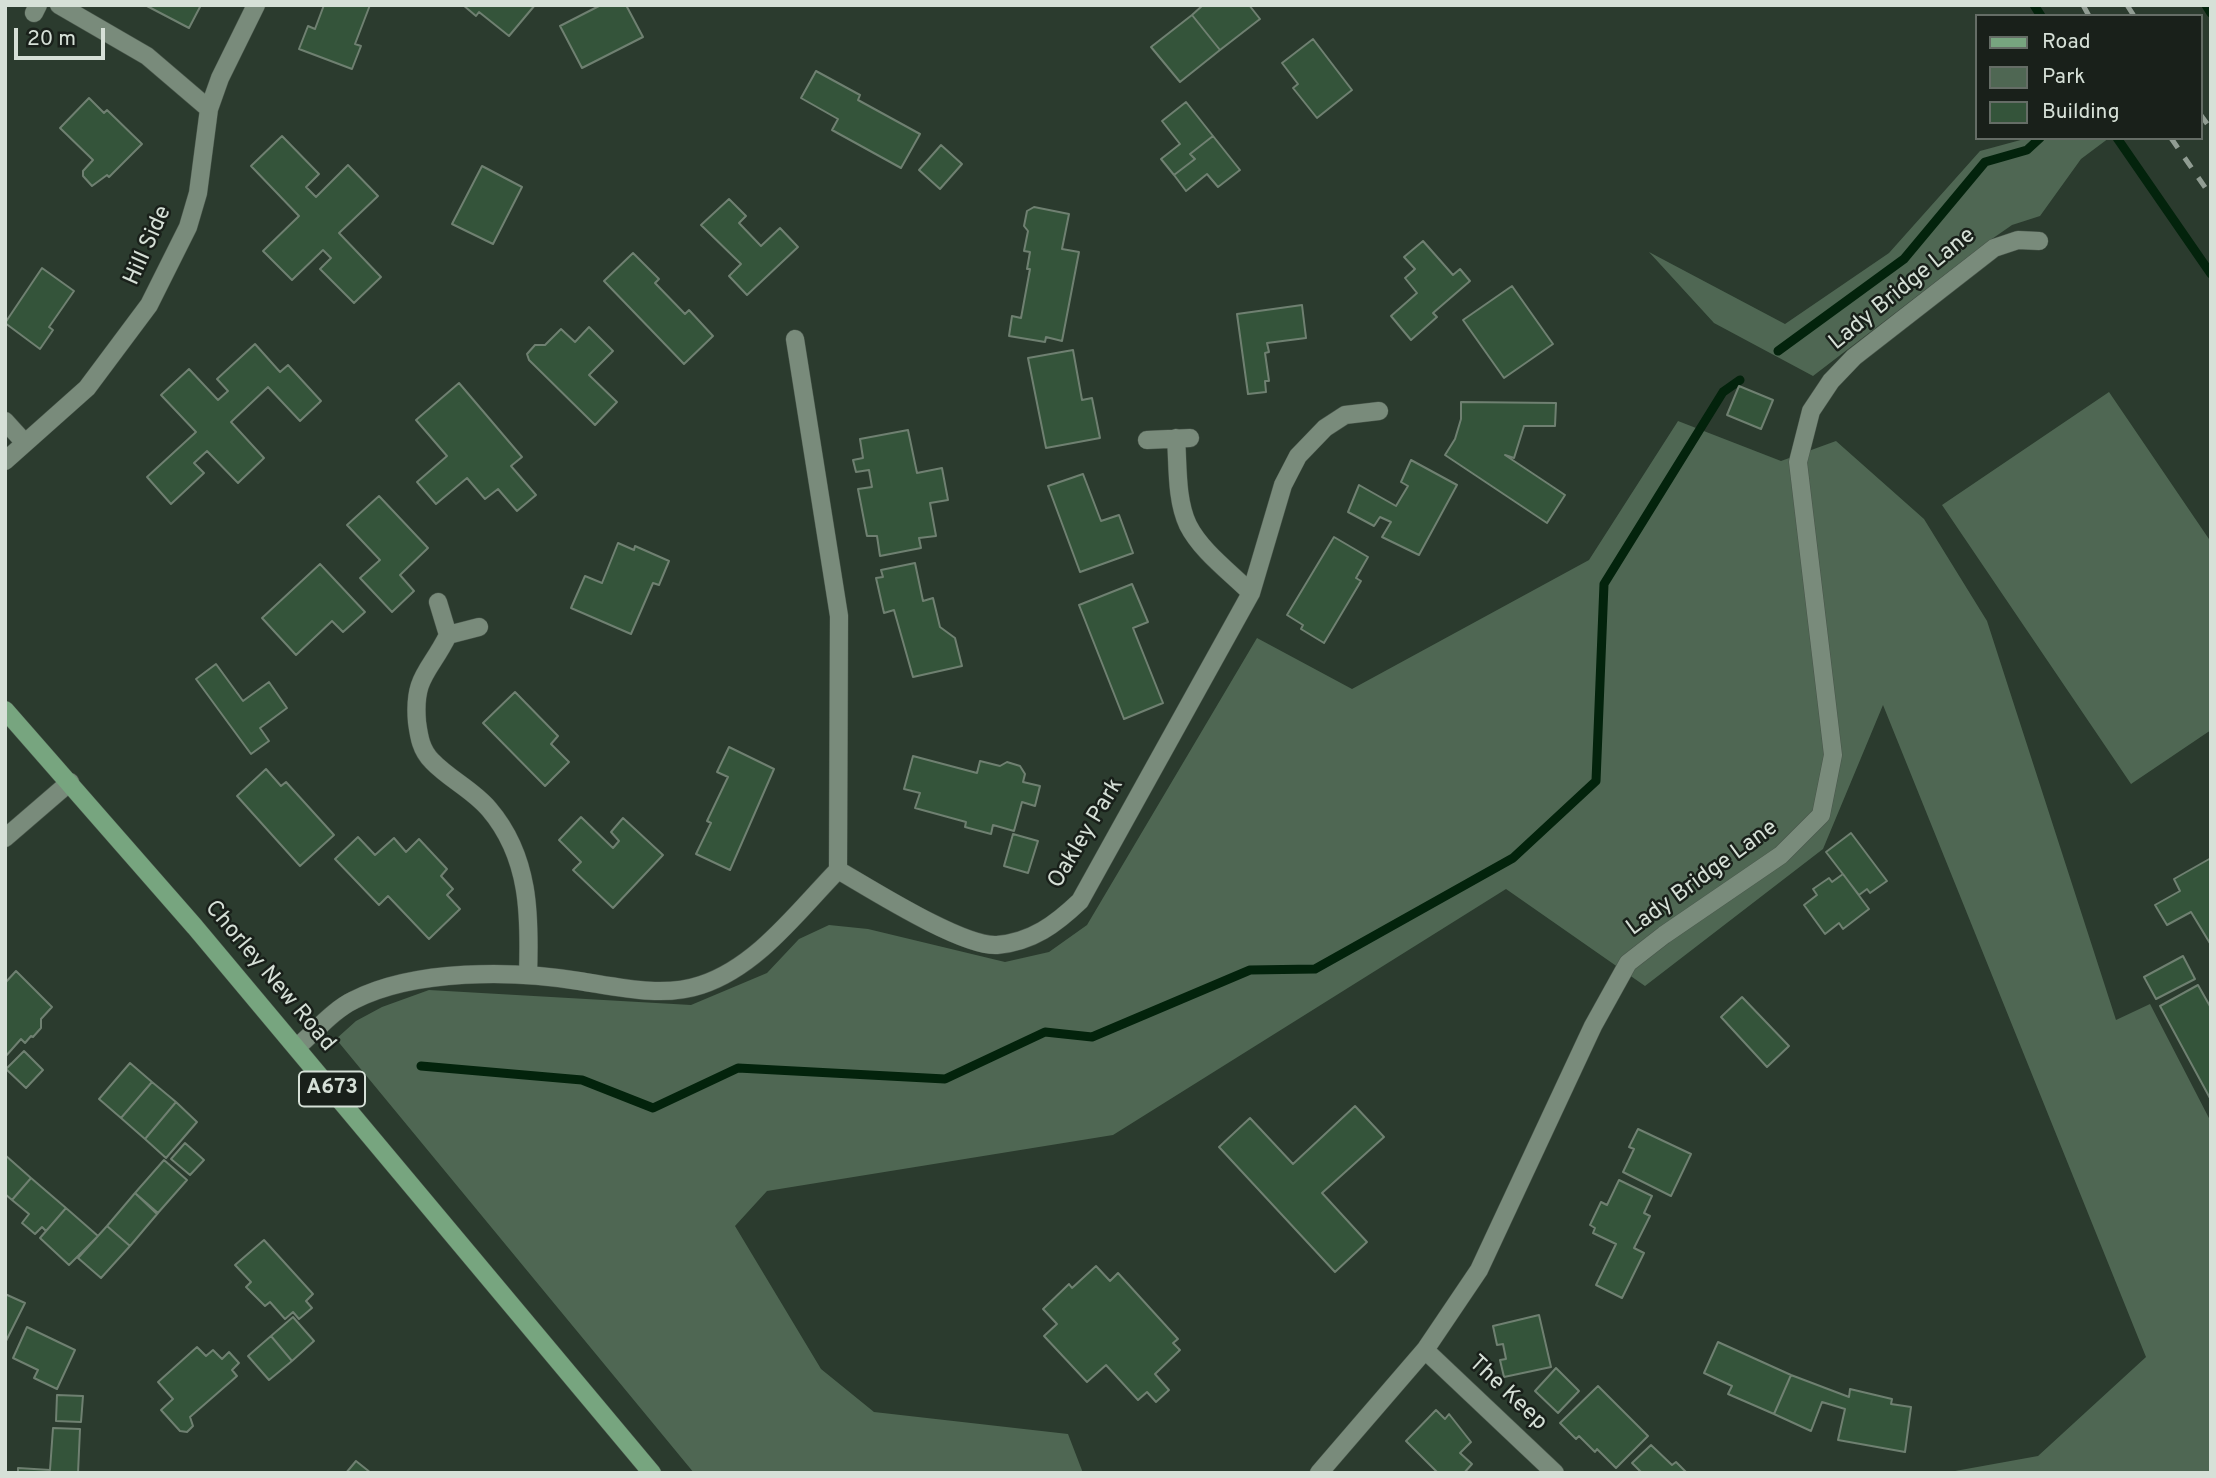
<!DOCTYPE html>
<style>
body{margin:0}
#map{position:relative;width:2216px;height:1478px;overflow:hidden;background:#2b3b2e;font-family:Overpass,sans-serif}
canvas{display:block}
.frame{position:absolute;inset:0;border:7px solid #d6e0d7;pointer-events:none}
.legend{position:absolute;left:1975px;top:14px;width:228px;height:126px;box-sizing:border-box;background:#19201a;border:2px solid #656d66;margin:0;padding:9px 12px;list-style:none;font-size:21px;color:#d6e0d7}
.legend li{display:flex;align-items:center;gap:14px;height:35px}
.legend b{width:35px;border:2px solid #656d66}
.scale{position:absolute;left:14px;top:28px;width:91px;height:32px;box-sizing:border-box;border:4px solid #d6e0d7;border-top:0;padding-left:9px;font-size:21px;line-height:24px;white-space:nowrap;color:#d6e0d7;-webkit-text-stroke:5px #19201a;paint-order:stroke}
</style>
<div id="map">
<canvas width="2216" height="1478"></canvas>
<div class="frame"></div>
<ul class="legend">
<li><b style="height:9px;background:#77a57f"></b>Road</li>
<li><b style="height:19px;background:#4f6753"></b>Park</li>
<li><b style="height:19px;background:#34543a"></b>Building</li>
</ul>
<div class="scale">20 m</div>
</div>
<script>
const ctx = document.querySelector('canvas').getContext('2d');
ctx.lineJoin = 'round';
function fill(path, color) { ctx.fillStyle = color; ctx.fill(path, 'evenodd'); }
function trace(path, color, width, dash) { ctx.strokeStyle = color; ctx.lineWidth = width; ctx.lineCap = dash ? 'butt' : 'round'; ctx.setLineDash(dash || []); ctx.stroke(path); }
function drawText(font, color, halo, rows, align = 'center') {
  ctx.font = font + ' Overpass,sans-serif'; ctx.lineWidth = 5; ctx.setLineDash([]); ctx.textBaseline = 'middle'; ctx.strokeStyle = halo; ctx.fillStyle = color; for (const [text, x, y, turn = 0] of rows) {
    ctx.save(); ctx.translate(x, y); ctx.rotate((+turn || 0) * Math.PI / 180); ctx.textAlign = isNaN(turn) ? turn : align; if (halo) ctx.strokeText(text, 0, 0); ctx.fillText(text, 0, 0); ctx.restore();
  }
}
const green = new Path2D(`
 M2028,138H2109L2081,159L2040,216L2012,225L1989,241L1813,376L1714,323L1649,252L1785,324L1889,253L1980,151Z
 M2109,392L2211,542V730L2131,784L1942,505Z
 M1678,421L1781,461L1836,441L1924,519L1987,621L2116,1020L2150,1004L2211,1122V1473H1944L2038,1456L2146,1357L1883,705L1823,849L1645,986L1506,889L1113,1135L767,1191L735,1226L821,1369L874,1412L1068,1434L1083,1473H694L336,1039L356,1021L382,1007L429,990L691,1005L767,973L799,939L829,925L868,929L1005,962L1049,952L1087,925L1257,638L1352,689L1589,560Z`);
const stream = new Path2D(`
 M2034,5L2041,16
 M2206,5L2211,13
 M2117,138L2211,274
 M1778,351L1904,259L1985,162L2027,150L2040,138
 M421,1066L582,1080L653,1108L738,1068L945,1079L1045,1032L1092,1037L1250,970L1315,969L1513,858L1596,781L1604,584L1723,392L1740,380`);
const building = new Path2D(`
 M145,5H201L189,28Z
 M324,5H370L355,44L361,46L352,69L299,49L308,26L315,29Z
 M463,5H535L509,36L479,12L476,16Z
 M601,5H626L643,37L582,68L560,26Z
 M1203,5H1249L1260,19L1220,50L1192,15Z
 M1192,15L1220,50L1180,82L1151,47Z
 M1313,39L1352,90L1317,118L1293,88L1298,84L1282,63Z
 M816,71L860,95L858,100L920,134L901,168L832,130L838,119L801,98Z
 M89,98L104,113L107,110L142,144L109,177L107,175L92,186L83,176V171L93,160L60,128Z
 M1186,102L1213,136L1190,154L1195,159L1174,175L1161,159L1180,144L1162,121Z
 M282,136L319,174L306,187L316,197L348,165L378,196L339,233L381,277L354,303L320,269L331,258L323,250L292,280L263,251L299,216L251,166Z
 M1213,136L1240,170L1218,187L1207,174L1186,191L1174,175L1195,159L1190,154Z
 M941,145L962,164L940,189L919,170Z
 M482,166L522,187L493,244L452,224Z
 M729,199L746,216L739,223L761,246L780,228L798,247L747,295L729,276L741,264L701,225Z
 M1034,207L1069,214L1062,249L1079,252L1062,341L1046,337L1045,342L1009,336L1012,316L1021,318L1030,269H1027L1030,252L1024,251L1028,231L1024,226L1027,211Z
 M1423,241L1453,275L1460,269L1470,281L1433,313L1437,317L1411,340L1391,316L1417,293L1405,278L1415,269L1404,257Z
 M633,253L659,279L655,283L685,314L689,310L713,336L684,364L604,281Z
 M42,268L74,291L49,327L53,330L40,349L5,323Z
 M1512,286L1553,344L1504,378L1463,320Z
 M1302,305L1306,338L1267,343L1269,352L1265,353L1269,381H1265L1266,392L1248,394L1237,314Z
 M589,327L613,351L589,375L617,402L595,425L529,360L527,354L535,345H545L561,329L575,342Z
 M255,344L280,372L288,365L321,401L300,421L268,387L231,422L264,458L238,483L207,451L194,463L204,473L171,504L147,477L196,432L161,395L189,369L218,400L228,391L217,379Z
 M1073,350L1082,400L1092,398L1100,438L1046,448L1028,358Z
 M459,383L522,457L511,466L536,495L517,511L498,489L485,499L467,478L436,504L417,482L447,456L416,420Z
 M1739,386L1773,400L1761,429L1727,415Z
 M1461,402L1556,403L1555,426H1524L1514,458L1505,455L1565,495L1547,523L1445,455L1455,439L1461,419Z
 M908,430L917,473L942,468L948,500L930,503L936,536L919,538L921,548L880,556L877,536H867L858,489L872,487L869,470L856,472L853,460L863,458L860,439Z
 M1411,460L1457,485L1419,555L1382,537L1391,522L1380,517L1374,526L1348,512L1359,485L1396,506L1408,486L1401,482Z
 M1083,474L1101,521L1119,515L1133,553L1080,572L1048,486Z
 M379,496L428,548L400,575L414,591L392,612L360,578L380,560L347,525Z
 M1334,537L1368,557L1356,578L1361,581L1324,643L1301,629L1303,625L1287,615Z
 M618,543L634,550L635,546L669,561L659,585L653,583L631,634L571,608L585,576L602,583Z
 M915,563L923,601L933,598L940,627L955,638L962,666L913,677L894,610L884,613L876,578L883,577L881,570Z
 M320,564L365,612L343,632L332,621L296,655L262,618Z
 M1132,584L1148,622L1133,628L1163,703L1124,719L1079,605Z
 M216,664L243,701L269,682L287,708L260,728L269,741L251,754L196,679Z
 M515,692L558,736L551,744L569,762L545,786L483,723Z
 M729,747L774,769L730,870L696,854L711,823L707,821L728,777L717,772Z
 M913,756L977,773L980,761L1000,766L1007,762L1020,766L1025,774L1023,782L1040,786L1035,806L1022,802L1014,831L993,825L991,834L965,827L966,822L915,808L920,793L904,789Z
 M266,769L281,786L286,782L334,835L300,866L237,796Z
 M581,817L613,848L619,841L611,832L623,818L663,855L613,908L573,870L581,862L559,840Z
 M1851,833L1887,881L1870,893L1867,889L1859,895L1826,852Z
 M1013,834L1038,841L1028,873L1004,866Z
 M358,837L375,855L394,838L406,852L419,839L447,869L441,876L453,889L447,895L460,909L429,939L388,896L379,905L335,859Z
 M2211,858V945L2191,912L2167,925L2155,905L2180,891L2174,879Z
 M1843,874L1869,909L1843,929L1839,923L1825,934L1804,905L1817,895L1813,889L1829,878L1832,882Z
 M2183,956L2195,979L2156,999L2144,977Z
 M16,971L52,1007L41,1019V1028L33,1037L31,1036L25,1043L21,1039L5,1057V983Z
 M2198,985L2211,1008V1100L2160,1006Z
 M1742,997L1789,1046L1767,1067L1721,1017Z
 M24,1051L43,1070L26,1088L6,1069Z
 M130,1063L152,1082L121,1118L99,1099Z
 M152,1082L176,1102L145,1139L121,1118Z
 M176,1102L197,1122L166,1158L145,1139Z
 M1355,1106L1384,1137L1322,1193L1367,1242L1335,1272L1219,1147L1250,1118L1293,1164Z
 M1638,1129L1691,1154L1671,1196L1623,1172L1634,1149L1629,1147Z
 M185,1143L204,1160L190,1175L171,1159Z
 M5,1155L31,1178L12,1200L5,1194Z
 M164,1160L187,1180L157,1214L135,1193Z
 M31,1178L66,1208L46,1231L42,1227L35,1234L22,1223L29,1214L12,1200Z
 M1619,1180L1652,1196L1644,1213L1650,1216L1634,1248L1644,1253L1622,1298L1596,1285L1616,1244L1593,1233L1595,1228L1590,1225L1601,1202L1607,1205Z
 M135,1193L158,1213L130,1246L107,1226Z
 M66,1208L98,1236L69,1265L40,1238Z
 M107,1226L130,1246L101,1278L78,1258Z
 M264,1240L313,1294L306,1301L312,1308L299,1319L293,1312L285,1319L270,1302L265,1306L246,1287L251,1282L235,1265Z
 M1096,1266L1110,1281L1118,1273L1178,1339L1173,1343L1180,1350L1155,1374L1169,1390L1156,1402L1147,1392L1138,1400L1106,1365L1087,1382L1044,1336L1057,1324L1043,1309L1069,1284L1072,1288Z
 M5,1294L25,1303L5,1343Z
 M1539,1315L1551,1367L1504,1377L1500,1360L1506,1359L1503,1344L1497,1345L1493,1326Z
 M293,1317L314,1341L292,1361L271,1336Z
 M27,1327L75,1350L57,1389L34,1378L38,1370L13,1358Z
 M271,1336L292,1361L269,1380L248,1356Z
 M1718,1342L1791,1375L1774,1414L1728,1394L1732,1386L1704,1373Z
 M197,1347L206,1356L213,1350L222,1359L229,1352L239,1363L232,1370L237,1376L190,1417L193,1426L187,1432L180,1431L161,1410L173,1399L158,1382Z
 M1556,1368L1579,1391L1558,1413L1535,1391Z
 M1791,1375L1849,1397L1850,1389L1892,1399L1891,1404L1911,1407L1905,1452L1838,1440L1845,1409L1822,1402L1811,1431L1774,1414Z
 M1598,1386L1648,1436L1616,1468L1597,1449L1595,1452L1579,1436L1576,1439L1560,1423Z
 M57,1395L83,1396L81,1422L56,1421Z
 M1436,1410L1445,1419L1449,1414L1471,1442L1460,1453L1472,1464L1464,1473H1438L1406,1441Z
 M53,1428L80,1429L78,1473H18V1468L50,1470Z
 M1651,1445L1672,1465L1676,1462L1687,1473H1642L1632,1463Z
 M356,1461L371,1473H346Z`);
const minor = new Path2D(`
 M59,5L147,56L209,109
 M34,13L38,5
 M5,421L25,443
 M1176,438C1178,465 1176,500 1188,525C1201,551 1230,572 1251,593
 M1147,440L1190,438
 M5,461L87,388L149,305L188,227L198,193L209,109L220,78L256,5
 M438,602L448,635C430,672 413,676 417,722C419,737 421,750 432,761C449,779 473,790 489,809C530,857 530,916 528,975
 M448,635L479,627
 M5,838L70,782
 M838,870C871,889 962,947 997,945C1032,942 1056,924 1080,901L1251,593L1283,485L1298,456L1325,428L1345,415L1379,411
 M297,1047C315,1032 333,1010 354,1000C415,969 513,970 579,981C618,987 663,998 701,985C757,967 798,911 838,870L839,616L795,339
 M1425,1350L1555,1473
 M1319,1473L1425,1350L1479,1270L1593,1026L1628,963L1664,935L1781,855L1821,815L1833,755L1798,462L1811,411L1831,381L1854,357L1994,248L2018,240L2039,241`);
const primary = new Path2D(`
 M5,710L195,927L652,1473`);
const rail = new Path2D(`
 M2083,5L2089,16
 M2127,5L2134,16
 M2200,114L2211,129
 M2171,138L2211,196`);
const shields = [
 [332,1089,66]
];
const shieldNames = [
 ["A673",332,1089]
];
const streetNames = [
 ["Hill Side",149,246,-66],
 ["Lady Bridge Lane",1903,290,-39],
 ["Oakley Park",1087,834,-59],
 ["Lady Bridge Lane",1703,879,-36],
 ["Chorley New Road",269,977,50],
 ["The Keep",1507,1394,43]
];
fill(green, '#4f6753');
trace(stream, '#03230c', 9);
fill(building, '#34543a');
trace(building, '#6f8071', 2);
trace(minor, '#4a574c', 19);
trace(primary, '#4a574c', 19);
trace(minor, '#798b7b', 18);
trace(primary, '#77a57f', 18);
trace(rail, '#919d93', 5, [12, 12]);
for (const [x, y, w] of shields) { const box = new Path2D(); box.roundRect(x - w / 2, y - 17.5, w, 35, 5); ctx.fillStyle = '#19201a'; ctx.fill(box); trace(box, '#d6e0d7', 2); }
drawText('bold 21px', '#d6e0d7', null, shieldNames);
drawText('23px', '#d6e0d7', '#19201a', streetNames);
</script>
